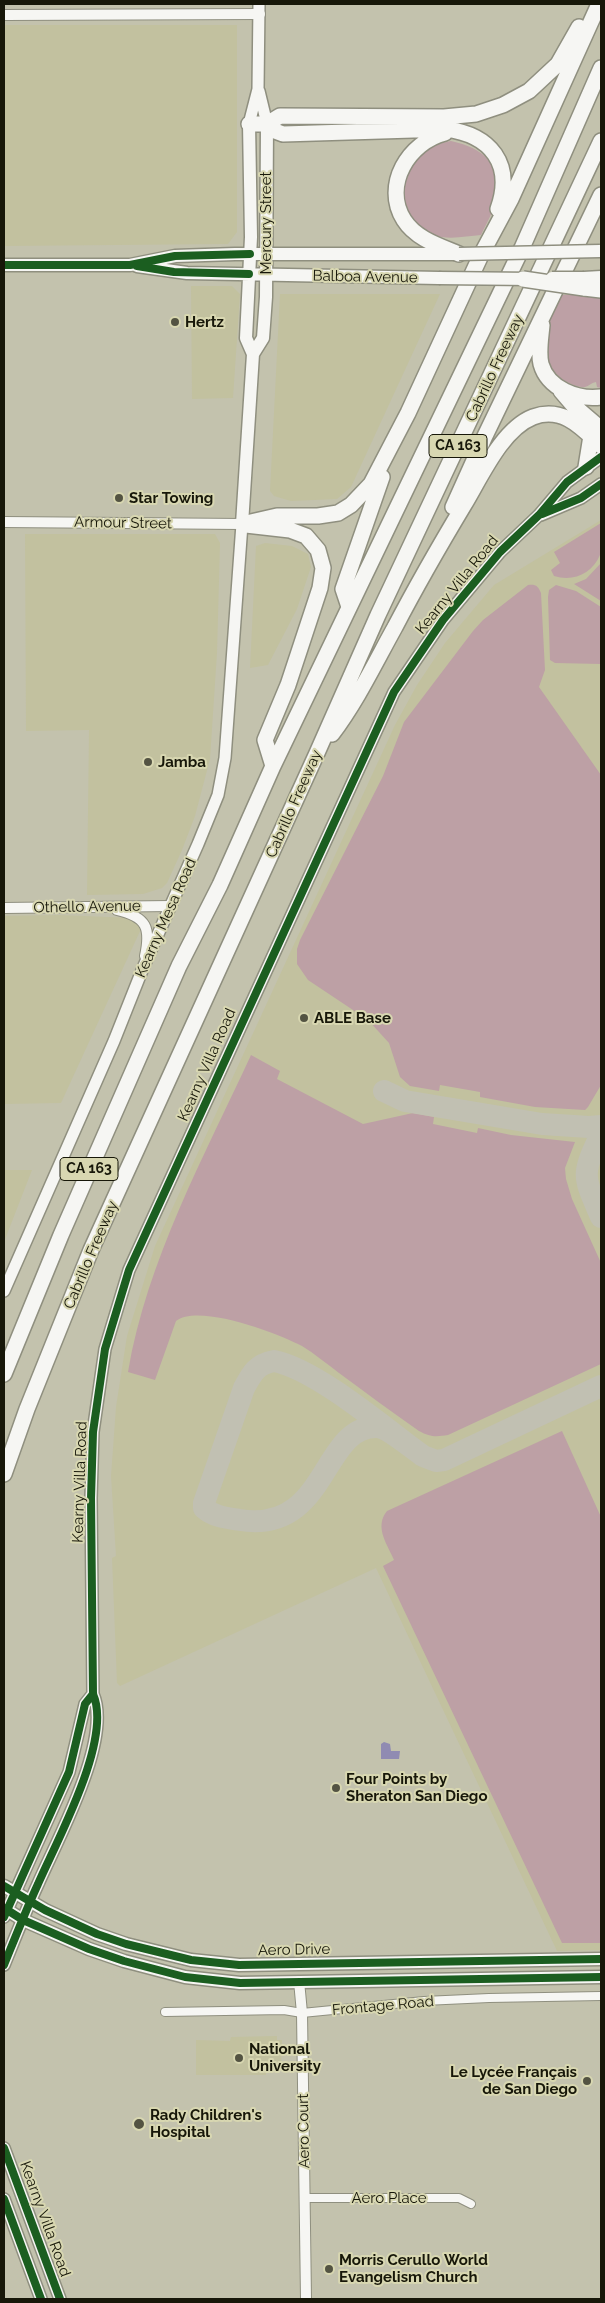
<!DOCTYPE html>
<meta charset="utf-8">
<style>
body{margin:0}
#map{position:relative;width:605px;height:2303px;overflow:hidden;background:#c3c2ad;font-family:Raleway,sans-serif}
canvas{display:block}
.frame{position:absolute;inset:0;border:5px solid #171709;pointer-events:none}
</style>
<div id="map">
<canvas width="605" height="2303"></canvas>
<div class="frame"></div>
</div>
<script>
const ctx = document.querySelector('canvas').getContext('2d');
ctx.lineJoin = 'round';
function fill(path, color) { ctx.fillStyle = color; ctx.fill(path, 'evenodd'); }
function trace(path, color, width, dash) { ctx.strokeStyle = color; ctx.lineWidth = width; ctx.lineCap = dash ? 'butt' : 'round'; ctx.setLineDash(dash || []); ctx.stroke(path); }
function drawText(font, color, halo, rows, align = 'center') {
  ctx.font = font + ' Raleway,sans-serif'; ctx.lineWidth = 4; ctx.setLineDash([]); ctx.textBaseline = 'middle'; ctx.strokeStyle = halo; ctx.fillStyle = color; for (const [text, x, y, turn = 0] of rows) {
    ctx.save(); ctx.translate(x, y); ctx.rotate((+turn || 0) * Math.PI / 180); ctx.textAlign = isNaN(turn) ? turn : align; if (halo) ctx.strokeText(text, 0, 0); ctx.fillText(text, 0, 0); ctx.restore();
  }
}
const built = new Path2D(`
 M4,25H237V232L228,244L4,246Z
 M191,286H232L240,294L233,398L192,399Z
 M280,294H440L351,487L337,499L291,501L274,496L270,491Z
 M601,520V1950L557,1951L376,1568L120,1686L117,1683L112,1558L116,1556L111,1476L116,1407L127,1336L155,1246L395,725L417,685L445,643L494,585Z
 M25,534H215L220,543L217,653L210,759L195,816L182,850L167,883L162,888L143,894L87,895L89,730L26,731Z
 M265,543L292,546L308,554L311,567L297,609L268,665L250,668L256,546Z
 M59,915L133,918L141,929L61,1103L4,1104V916Z
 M4,1170H32L4,1242Z
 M277,2036V2040H282L281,2065L266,2067V2075H196V2040L230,2041L231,2037Z`);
const green = new Path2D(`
 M451,141C483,148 503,164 496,200C494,211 486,224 481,235C469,236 454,239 442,237C408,232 390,189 410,161C418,149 437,144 451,141Z
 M594,294L601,296V388L597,387L596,382C591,383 589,386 585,387C580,388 571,384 567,382C534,363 545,322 560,295Z
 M601,523C601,532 604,547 600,555C592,574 573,582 554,576L551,570L560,563L554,552Z
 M601,563V601L574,584L586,579Z
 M528,585C536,584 538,586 541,593L545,670L539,687L601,775V1085L588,1107L585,1110L535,1107L480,1097V1092L440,1085L439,1091L410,1086L400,1077L389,1043L379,1032L368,1020L308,980L297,964V949L300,940L383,776L404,722L473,631L483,620Z
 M556,585L576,591L601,607V664L555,663L550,660L548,597L549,590Z
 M251,1055L280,1071L277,1079L363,1124L413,1113L434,1117L433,1124L477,1133L478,1128L511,1135L575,1142L565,1168L566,1179L572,1199L601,1263V1364L448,1435C436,1437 430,1437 419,1431C392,1412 366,1393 339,1373C327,1364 315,1354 302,1346C278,1333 198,1303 176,1321L155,1380L128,1372C147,1260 204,1157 251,1055Z
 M562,1431L601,1517V1943H562L383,1566L394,1560C387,1544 374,1527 387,1511Z`);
const water = new Path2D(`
 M384,1742L390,1744L391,1751H400L399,1759H381V1744Z`);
const taxiway = new Path2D(`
 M384,1091L405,1101L542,1124L589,1127L601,1126
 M601,1134C581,1176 583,1175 601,1217
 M274,1361C316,1369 386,1429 423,1456C413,1449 388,1428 378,1427C321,1424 329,1534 240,1520C227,1518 214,1517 204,1508V1503L244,1388C252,1373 257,1364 274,1361Z
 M423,1456L436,1461L444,1460L601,1386`);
const minor = new Path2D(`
 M165,2012L284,2010L302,2013L424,2001L489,1998L601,1996
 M305,2198H459L471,2204`);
const tertiary = new Path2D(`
 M4,15L260,14
 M4,522L242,524
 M4,908L170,906
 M117,910C147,917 151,928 145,956
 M299,1981L302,2013L306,2299`);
const secondary = new Path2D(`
 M259,91L267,124
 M249,124L258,89L259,4
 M541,515L581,498L601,484
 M4,1291L114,1041L143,968L198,844L218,795L225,758L242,524
 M4,1917L69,1772L85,1704L93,1694
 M4,1965C15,1938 26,1910 38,1884C57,1840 113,1739 93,1694L91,1498L93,1432L105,1349L129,1270L394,692L443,620L500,552L539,515L567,482L601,457
 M4,2148L60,2299
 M4,2199L41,2299`);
const primary = new Path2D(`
 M249,124L251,237L246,338L253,354
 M4,265H130L175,256L235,254H455
 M137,266L187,273L439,278
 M584,278L601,277
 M242,524L253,354L263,338L266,297L267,124
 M4,1886L45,1910L97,1934L126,1944L191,1960L239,1965L601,1959
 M4,1908L23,1920L89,1949L124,1961L185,1977L240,1983L601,1977`);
const motorway = new Path2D(`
 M249,124H267L280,116L444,117L476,114L503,105L529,91L558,64L579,27
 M267,124L275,131L283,134L446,129C491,135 514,164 498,209
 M445,133C409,142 382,185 404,220C416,239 440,246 459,254
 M584,288L601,290
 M542,325C541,337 538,352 541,364C548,389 578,400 601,397
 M561,391L573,405L601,429
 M586,467L591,436
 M453,507L485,436L601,195
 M242,524L277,516H318L338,513L351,505L371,484L408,413L481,255L511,199L599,4
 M246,525L290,530L306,536L318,550L323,568L320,588L288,685L265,740L273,766
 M349,607L343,589L382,477
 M332,734C357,701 375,663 395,627C417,585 440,545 464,505C481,477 502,429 533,417C563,406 582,428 601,446
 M4,1374L61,1235L179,966L220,885L273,766L522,248L601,68
 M4,1474L27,1409L91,1250L317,753L378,615L601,141`);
const primaryBridge = new Path2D(`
 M459,254L600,251
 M439,278L532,279
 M552,278H584`);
const motorwayBridge = new Path2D(`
 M523,279L584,288`);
const cycleway = new Path2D(`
 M4,265H130L175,256L250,254
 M137,266L174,272L249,274
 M542,514L581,498L601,484
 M4,1886L45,1910L97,1934L126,1944L191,1960L239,1965L601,1959
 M4,1908L23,1920L89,1949L124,1961L185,1977L240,1983L601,1977
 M4,1917L69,1772L85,1704L93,1694
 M4,1965C15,1938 26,1910 38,1884C57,1840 113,1739 93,1694L91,1498L93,1432L105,1349L129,1270L394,692L443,620L500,552L539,515L567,482L601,457
 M4,2148L60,2299
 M4,2199L41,2299`);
const markers = [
 [175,322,5,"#535342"],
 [119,498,5,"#535342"],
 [148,762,5,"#535342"],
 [304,1018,5,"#535342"],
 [336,1788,5,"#535342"],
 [239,2058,5,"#535342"],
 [587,2081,5,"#535342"],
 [139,2124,6,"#535342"],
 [329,2269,5,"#535342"]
];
const shields = [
 [458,446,58],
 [89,1169,58]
];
const shieldNames = [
 ["CA 163",458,446],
 ["CA 163",89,1169]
];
const streetNames = [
 ["Mercury Street",266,223,-90],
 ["Balboa Avenue",365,277,1],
 ["Cabrillo Freeway",495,368,-65],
 ["Armour Street",123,523,1],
 ["Kearny Villa Road",457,585,-51],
 ["Cabrillo Freeway",294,804,-66],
 ["Othello Avenue",87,907,-1],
 ["Kearny Mesa Road",166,918,-66],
 ["Kearny Villa Road",207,1065,-66],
 ["Cabrillo Freeway",91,1255,-67],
 ["Kearny Villa Road",80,1482,-88],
 ["Aero Drive",294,1950,-1],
 ["Frontage Road",383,2006,-5],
 ["Aero Court",304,2131,-91],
 ["Aero Place",389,2198],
 ["Kearny Villa Road",45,2219,70]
];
const poiNames = [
 ["Hertz",185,322],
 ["Star Towing",129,498],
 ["Jamba",158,762],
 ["ABLE Base",314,1018],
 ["Four Points by",346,1779],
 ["Sheraton San Diego",346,1796],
 ["National",249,2049],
 ["University",249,2066],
 ["Le Lycée Français",577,2072,"right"],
 ["de San Diego",577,2089,"right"],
 ["Rady Children's",150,2115],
 ["Hospital",150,2132],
 ["Morris Cerullo World",339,2260],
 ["Evangelism Church",339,2277]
];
fill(built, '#c2c19f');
fill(green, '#bda0a5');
fill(water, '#908bb2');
trace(taxiway, '#c1c0b2', 22);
trace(minor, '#8f8f7f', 10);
trace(tertiary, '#8f8f7f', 12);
trace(secondary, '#8f8f7f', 14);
trace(primary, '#8f8f7f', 15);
trace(motorway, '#8f8f7f', 18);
trace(minor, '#f6f6f3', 8);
trace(tertiary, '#f6f6f3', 10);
trace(secondary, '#f6f6f3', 11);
trace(primary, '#f6f6f3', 12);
trace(motorway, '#f6f6f3', 15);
trace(primaryBridge, '#8f8f7f', 15, []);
trace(motorwayBridge, '#8f8f7f', 18, []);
trace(primaryBridge, '#f6f6f3', 12);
trace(motorwayBridge, '#f6f6f3', 15);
trace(cycleway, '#1b5e20', 8);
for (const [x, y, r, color] of markers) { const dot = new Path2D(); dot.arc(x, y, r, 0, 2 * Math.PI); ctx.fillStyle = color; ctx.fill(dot); trace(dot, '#d8d7b1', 2); }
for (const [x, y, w] of shields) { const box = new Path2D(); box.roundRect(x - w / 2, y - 11.5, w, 23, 4); ctx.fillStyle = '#d8d7b1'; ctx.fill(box); trace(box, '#171709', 1); }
drawText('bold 14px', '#171709', null, shieldNames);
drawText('15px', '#171709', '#d8d7b1', streetNames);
drawText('bold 15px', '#171709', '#d8d7b1', poiNames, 'left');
</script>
